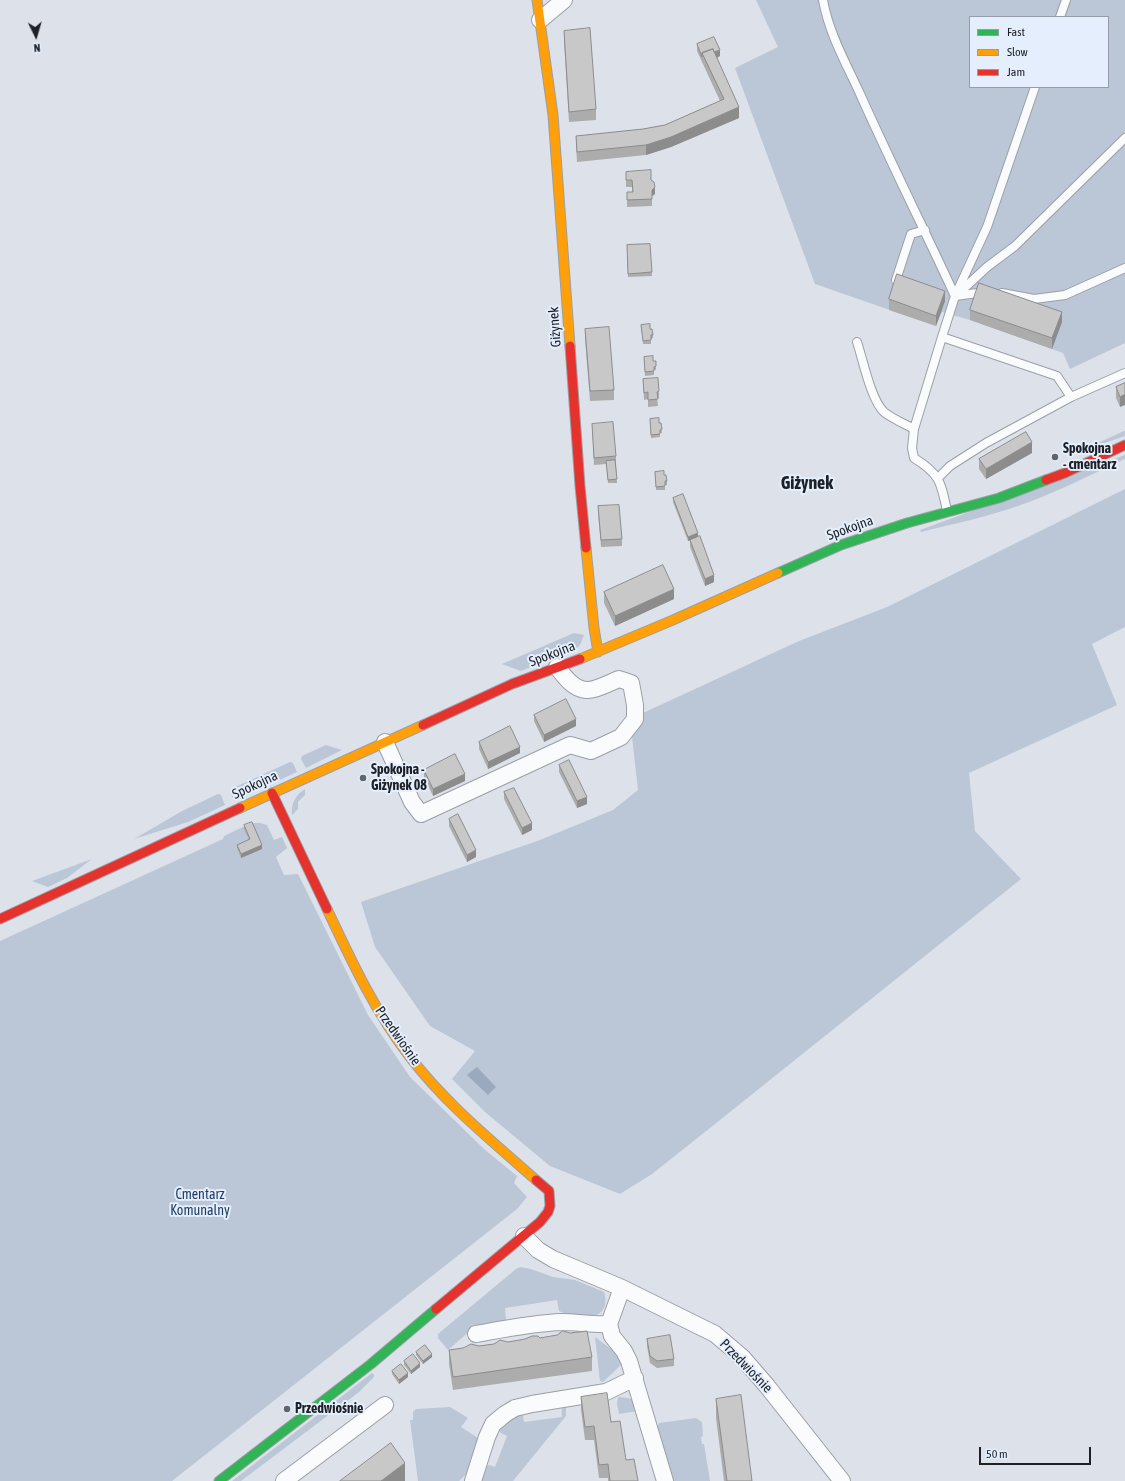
<!DOCTYPE html>
<meta charset="utf-8">
<style>
body{margin:0}
#map{position:relative;width:1125px;height:1481px;overflow:hidden;background:#dde2ea;font-family:"Asap Condensed",sans-serif}
canvas{display:block}
.legend{position:absolute;left:969px;top:16px;width:140px;height:72px;box-sizing:border-box;background:#e4eefd;border:1px solid #949ca7;margin:0;padding:5px 7px;list-style:none;font-size:12px;color:#1d2126}
.legend li{display:flex;align-items:center;gap:8px;height:20px}
.legend b{width:20px;border:1px solid #949ca7}
.north{position:absolute;left:16px;top:16px;width:40px;height:40px;-webkit-text-stroke:3px #e4eefd;paint-order:stroke;rotate:175deg;font-size:11px;font-weight:700;line-height:16px;text-align:center;color:#1d2126}
.north::after{content:'';display:block;margin:auto;width:14px;height:18px;background:#1d2126;clip-path:polygon(50% 0,100% 100%,50% 72%,0 100%)}
.scale{position:absolute;left:979px;top:1447px;width:112px;height:18px;box-sizing:border-box;border:2px solid #1d2126;border-top:0;padding-left:5px;font-size:12px;line-height:14px;white-space:nowrap;color:#1d2126;-webkit-text-stroke:3px #e4eefd;paint-order:stroke}
</style>
<div id="map">
<canvas width="1125" height="1481"></canvas>
<ul class="legend">
<li><b style="height:5px;background:#30b455"></b>Fast</li>
<li><b style="height:5px;background:#ff9f0a"></b>Slow</li>
<li><b style="height:5px;background:#e5322d"></b>Jam</li>
</ul>
<div class="north">N</div>
<div class="scale">50 m</div>
</div>
<script>
const ctx = document.querySelector('canvas').getContext('2d');
ctx.lineJoin = 'round';
function fill(path, color) { ctx.fillStyle = color; ctx.fill(path, 'evenodd'); }
function trace(path, color, width, dash) { ctx.strokeStyle = color; ctx.lineWidth = width; ctx.lineCap = dash ? 'butt' : 'round'; ctx.setLineDash(dash || []); ctx.stroke(path); }
function drawText(font, color, halo, rows, align = 'center') {
  ctx.font = font + ' "Asap Condensed",sans-serif'; ctx.lineWidth = 4; ctx.setLineDash([]); ctx.textBaseline = 'middle'; ctx.strokeStyle = halo; ctx.fillStyle = color; for (const [text, x, y, turn = 0] of rows) {
    ctx.save(); ctx.translate(x, y); ctx.rotate((+turn || 0) * Math.PI / 180); ctx.textAlign = isNaN(turn) ? turn : align; if (halo) ctx.strokeText(text, 0, 0); ctx.fillText(text, 0, 0); ctx.restore();
  }
}
const green = new Path2D(`
 M756,0H1125V343L1070,369L1063,353L970,320L942,312L936,326L815,284L735,68L778,47ZM970,17H1108V87H970Z
 M1124,431H1125V436L1076,453Z
 M1125,455V459C1090,475 1055,493 1018,506C986,517 953,524 921,532L920,530Z
 M1125,489V627L1092,644L1117,705L969,773L975,831L1021,879L720,1120L652,1174L620,1194L550,1166L485,1112L452,1079L475,1051L430,1026L375,947L361,902L540,840L613,810L638,790L630,719L799,641L887,607Z
 M574,633L584,635L580,645L577,648L521,671L502,664Z
 M326,745L342,750L306,768L301,759L302,756Z
 M290,762L293,763L297,772L234,801L230,791L231,789Z
 M305,789V795L298,802V809L292,815C291,804 295,795 305,789Z
 M218,794L221,795L225,805L188,822L134,839L182,811Z
 M251,823H260L267,825L274,840L282,837L287,848L276,857L284,875L298,874L368,1015L410,1077L484,1149L517,1176L514,1183L527,1197L517,1209L172,1481H0V941L223,839L224,836Z
 M92,859L67,878L48,887L32,881Z
 M520,1267L531,1269L553,1277L575,1280L604,1292C608,1305 604,1315 589,1317C587,1318 583,1319 580,1319C574,1318 565,1313 559,1311L557,1300L505,1308L506,1319L505,1324L471,1330L448,1350L438,1338V1334L516,1269Z
 M595,1337L618,1354L622,1364L603,1382L600,1381Z
 M372,1373L374,1375V1377L359,1392L241,1481H232Z
 M618,1397L628,1398L635,1401L638,1411L619,1414L617,1404Z
 M566,1405V1416L513,1481H479L483,1468L489,1465L495,1467L507,1436L501,1433L499,1430V1427L520,1413L523,1416L524,1422L562,1417C562,1412 560,1408 566,1405Z
 M450,1407L468,1418L461,1427L478,1438L466,1474L459,1481H418L410,1420H413V1412L416,1409Z
 M696,1418L702,1422L703,1436L701,1437L702,1444H704L710,1481H673L657,1427L659,1423Z`);
const water = new Path2D(`
 M477,1067L496,1087L488,1095L467,1075Z`);
const lane = new Path2D(`
 M823,0C829,34 847,65 861,96C891,163 924,229 955,296
 M1060,17L1066,0
 M901,281L896,280L911,234L925,230
 M959,293L987,267L1015,246L1125,138
 M1002,293L1034,299L1065,295L1125,268
 M955,296L985,292
 M942,337L955,296L987,227L1035,87
 M857,342C863,360 871,400 884,412C891,418 905,424 914,429
 M938,478L950,466L986,443L1071,397L1125,373
 M947,511C941,482 940,474 914,458L912,448L914,429L942,337L1057,376L1071,397`);
const street = new Path2D(`
 M540,20L564,0
 M385,742L412,802L421,814L570,745L591,751L621,737L635,719V705L631,683L619,679C611,682 595,691 586,690C573,689 564,676 557,667
 M524,1236L538,1250L553,1259L622,1288L715,1334L742,1357L767,1386L842,1481
 M622,1288L609,1324L612,1336L624,1351L629,1361L665,1481
 M476,1334C504,1329 533,1323 562,1322C578,1322 593,1325 609,1324
 M284,1481L385,1405
 M473,1481L487,1437L493,1424L505,1414L515,1408L532,1404L606,1392L635,1378`);
const fast = new Path2D(`
 M778,573L841,545L907,523L999,498L1046,480
 M219,1481L371,1364L436,1309`);
const slow = new Path2D(`
 M537,0L553,115L570,346
 M586,548L594,628L598,652
 M580,659L673,620L778,573
 M240,808L423,725
 M327,909C351,960 375,1012 410,1057C446,1104 492,1141 536,1180`);
const jam = new Path2D(`
 M570,346L580,486L586,548
 M1046,480L1065,473L1125,445
 M423,725L512,684L580,659
 M272,793L327,909
 M0,919L240,808
 M436,1309L540,1222L548,1212L550,1206L549,1191L536,1180`);
const wall = new Path2D(`
 M564,31L596,109V120L569,122L564,41Z
 M697,44L720,56L717,58L739,118L671,147L646,155L577,162L576,146V136L643,129L665,125L720,101L697,51Z
 M626,172L651,180L655,194L652,196V206L627,207V192H632V187H626Z
 M650,244L652,276L628,277L627,245Z
 M889,299L945,301L936,326L889,310Z
 M970,310L1062,322L1052,349L970,320Z
 M641,325L650,329L653,335V338L651,339V344H643Z
 M585,329L614,390V400L590,401L585,339Z
 M644,357L653,361H656V370H654V375L645,376Z
 M643,379L659,391V398H657L658,406L648,407V399L644,400Z
 M1125,383L1120,407L1116,398V387Z
 M650,419L659,423H661L662,433H660V437L651,438Z
 M592,424L616,456V463L617,483H608L606,464L594,465Z
 M1032,453L986,479L979,469V459Z
 M655,472L667,481V485H665V490H656Z
 M673,498L698,537L688,541L673,502Z
 M598,506L622,539V546L601,547L598,513Z
 M690,540L714,582L705,586L690,547Z
 M604,592L674,599L615,626L604,603Z
 M534,715L576,726L544,742L534,721Z
 M479,742L520,753L488,769L479,749Z
 M559,765L587,804L577,808L559,772Z
 M424,770L465,781L433,796L424,777Z
 M504,792L532,830L522,835L504,799Z
 M449,819L476,857L467,862L449,826Z
 M244,825L262,849L241,858L237,848V845L249,840L244,829Z
 M540,1338L592,1357V1371L453,1390L449,1364V1350Z
 M647,1339L674,1359V1366L657,1368L650,1363L647,1346Z
 M416,1352L432,1357L423,1364L416,1355Z
 M404,1361L420,1367L411,1374L404,1365Z
 M392,1371L408,1377L399,1384L392,1374Z
 M581,1397L611,1422L626,1460L638,1481H608V1478H599L594,1440H585L581,1410Z
 M716,1399L752,1481H724L716,1418Z`);
const shadedWall = new Path2D(`
 M720,50V56L706,62L704,56Z
 M739,107V118L671,147L646,155V145Z
 M655,187V194L652,196V190Z
 M945,291V301L936,326V316Z
 M1062,312V322L1052,349V338Z
 M1125,394V405L1120,407V397Z
 M1032,442V453L986,479V469Z
 M698,533V537L688,541V537Z
 M714,575V582L705,586V579Z
 M674,589V599L615,626V616Z
 M576,719V726L544,742V735Z
 M520,747V753L488,769V762Z
 M465,774V781L433,796V789Z
 M587,797V804L577,808V801Z
 M532,823V830L522,835V828Z
 M262,845V849L241,858V854Z
 M476,850V857L467,862V855Z
 M432,1354V1357L423,1364V1361Z
 M420,1363V1367L411,1374V1371Z
 M408,1373V1377L399,1384V1380Z
 M405,1463V1481H381Z`);
const building = new Path2D(`
 M590,28L596,109L569,112L564,31Z
 M714,37L720,50L714,52L713,49L702,53V57L697,44Z
 M713,49L739,107L671,137L646,145L577,152L576,136L643,129L665,125L724,99L702,53Z
 M651,170V180L654,182L655,187L652,190V199L627,200V192H633L632,180H626V172Z
 M650,244L652,272L628,274L627,245Z
 M897,274L945,291L936,316L889,299Z
 M979,283L1062,312L1052,338L970,310Z
 M650,324V329H652L653,335H651V340L643,341L641,325Z
 M609,327L614,390L590,391L585,329Z
 M653,356V361H656V366L654,367V371L645,372L644,357Z
 M658,378L659,391L657,392L658,399L648,400V392L644,393L643,379Z
 M1125,383V394L1120,397L1116,387Z
 M659,418V423H661L662,429L660,430V434L651,435L650,419Z
 M613,422L616,456L594,458L592,424Z
 M1026,432L1032,442L986,469L979,459Z
 M615,460L617,479L608,480L606,461Z
 M664,471V475H666L667,481H665V486L656,487L655,472Z
 M683,494L698,533L688,537L673,498Z
 M619,505L622,539L601,540L598,506Z
 M700,536L714,575L705,579L690,540Z
 M663,565L674,589L615,616L604,592Z
 M566,699L576,719L544,735L534,715Z
 M510,726L520,747L488,762L479,742Z
 M455,754L465,774L433,789L424,770Z
 M569,760L587,797L577,801L559,765Z
 M514,788L532,823L522,828L504,792Z
 M458,814L476,850L467,855L449,819Z
 M252,822L262,845L241,854L237,845L250,839L244,825Z
 M563,1331L570,1333L587,1331L592,1357L453,1377L449,1350L463,1348L471,1344L479,1346L494,1344L500,1340L508,1342L525,1339L532,1336H538L540,1338L557,1335Z
 M670,1335L674,1359L657,1361L650,1356L647,1339Z
 M425,1345L432,1354L423,1361L416,1352Z
 M413,1354L420,1363L411,1371L404,1361Z
 M401,1364L408,1373L399,1380L392,1371Z
 M607,1393L611,1422L620,1421L626,1460L634,1459L638,1481H610L608,1464L599,1465L594,1426L585,1427L581,1397Z
 M741,1395L752,1481H727L716,1399Z
 M391,1443L405,1463L381,1481H340Z`);
const markers = [
 [1055,457,4,"#60656b"],
 [363,778,4,"#60656b"],
 [287,1409,4,"#60656b"]
];
const streetNames = [
 ["Giżynek",555,327,-94],
 ["Spokojna",850,528,-20],
 ["Spokojna",552,654,-21],
 ["Spokojna",255,785,-25],
 ["Przedwiośnie",398,1036,55],
 ["Przedwiośnie",746,1366,46]
];
const poiNames = [
 ["Spokojna",1063,449],
 ["- cmentarz",1063,465],
 ["Spokojna -",371,770],
 ["Giżynek 08",371,786],
 ["Przedwiośnie",295,1409]
];
const parkNames = [
 ["Cmentarz",200,1195],
 ["Komunalny",200,1211]
];
const districtNames = [
 ["Giżynek",807,483]
];
fill(green, '#bbc6d7');
fill(water, '#9aa9be');
trace(lane, '#9b9fa5', 10);
trace(street, '#9b9fa5', 18);
trace(fast, '#9b9fa5', 11);
trace(slow, '#9b9fa5', 11);
trace(jam, '#9b9fa5', 11);
trace(lane, '#fafbfc', 8);
trace(street, '#fafbfc', 16);
trace(fast, '#30b455', 9);
trace(slow, '#ff9f0a', 9);
trace(jam, '#e5322d', 9);
fill(wall, '#acacad');
fill(shadedWall, '#8c8c8d');
fill(building, '#c8c8c9');
trace(building, '#8c8c8d', 1);
for (const [x, y, r, color] of markers) { const dot = new Path2D(); dot.arc(x, y, r, 0, 2 * Math.PI); ctx.fillStyle = color; ctx.fill(dot); trace(dot, '#e4eefd', 1.5); }
drawText('14px', '#1d2126', '#e4eefd', streetNames);
drawText('bold 14px', '#1d2126', '#e4eefd', poiNames, 'left');
drawText('14px', '#213d63', '#e4eefd', parkNames);
drawText('bold 18px', '#1d2126', '#e4eefd', districtNames);
</script>
